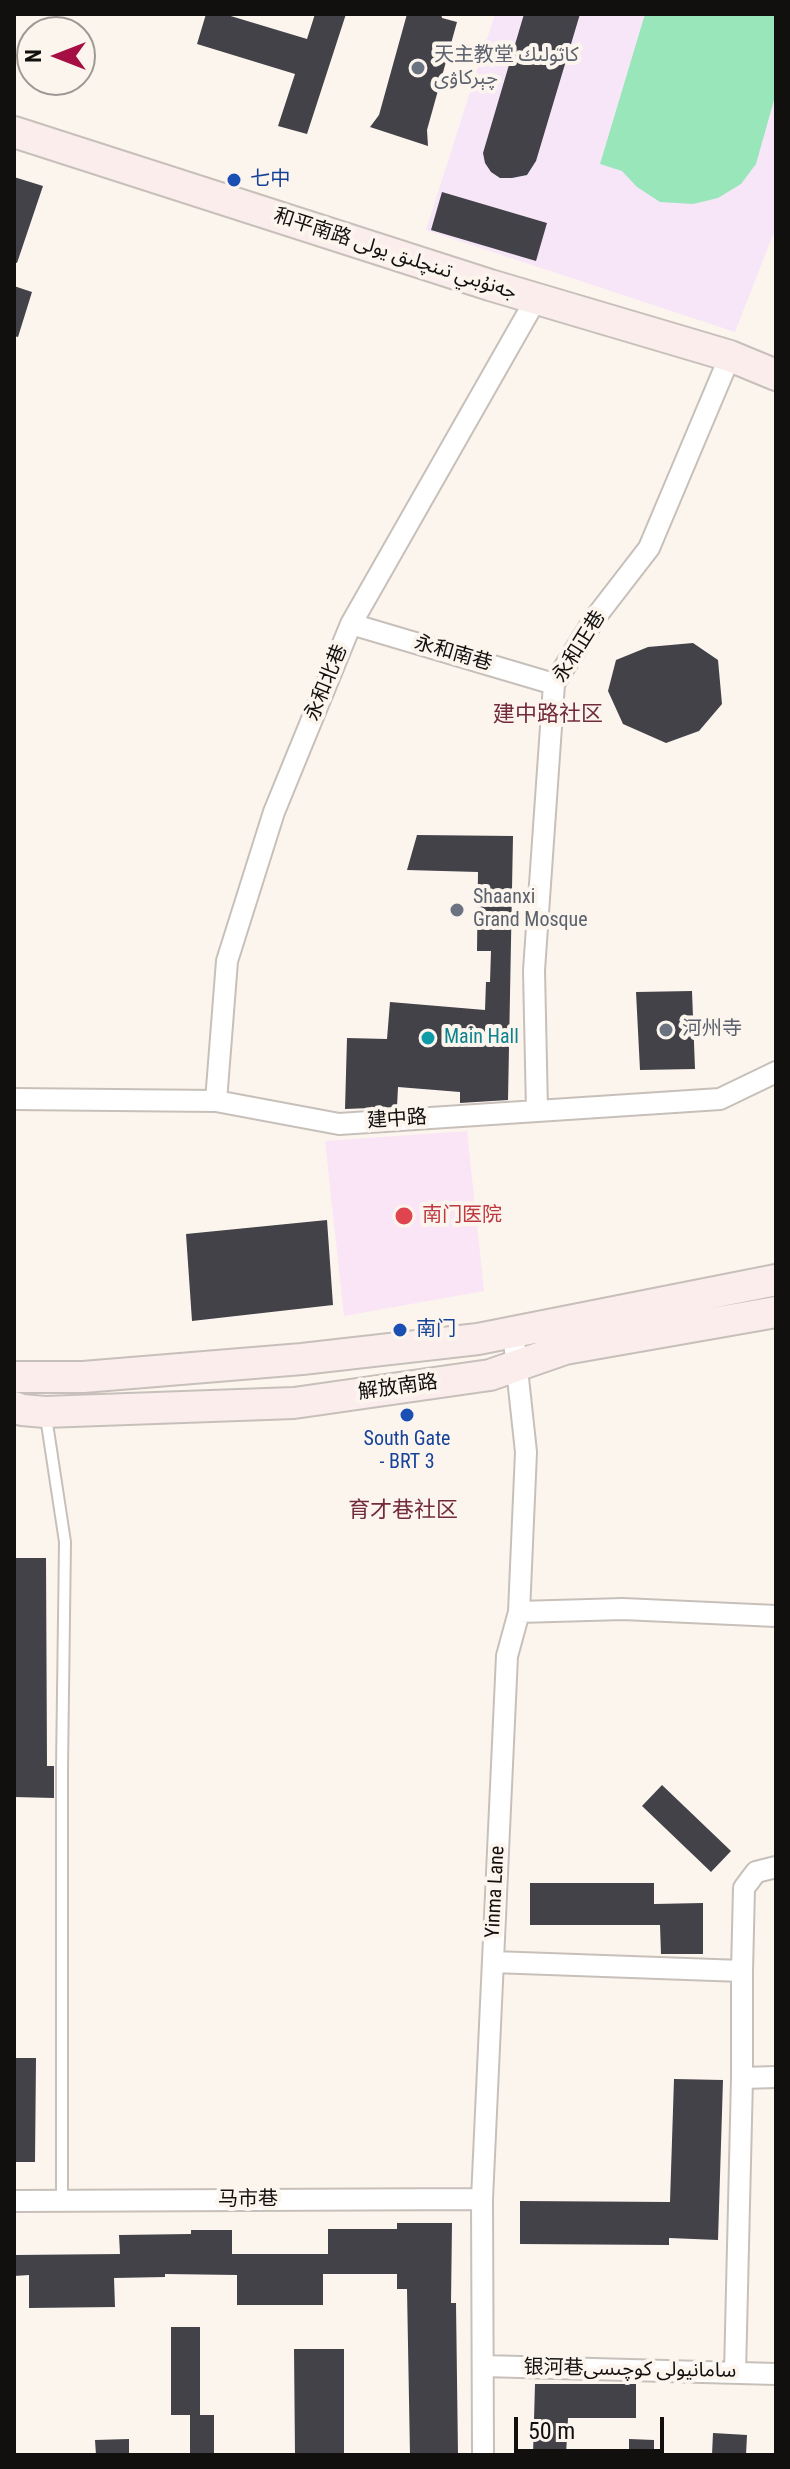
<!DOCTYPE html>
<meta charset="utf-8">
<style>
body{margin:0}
#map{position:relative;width:790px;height:2469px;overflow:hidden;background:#fcf5ee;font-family:"Roboto Condensed",sans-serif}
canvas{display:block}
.frame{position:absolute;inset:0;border:16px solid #12100e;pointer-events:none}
.north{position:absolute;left:16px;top:16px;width:80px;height:80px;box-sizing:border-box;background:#fcf5ee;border:2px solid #9e9994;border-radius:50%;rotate:270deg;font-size:22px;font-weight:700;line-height:32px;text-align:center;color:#12100e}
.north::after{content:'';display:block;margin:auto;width:28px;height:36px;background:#a60f44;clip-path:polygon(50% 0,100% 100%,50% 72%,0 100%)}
.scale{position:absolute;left:514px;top:2417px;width:150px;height:36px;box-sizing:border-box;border:4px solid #12100e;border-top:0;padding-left:10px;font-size:24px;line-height:28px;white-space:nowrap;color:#12100e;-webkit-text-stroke:6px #fcf5ee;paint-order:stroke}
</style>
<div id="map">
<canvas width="790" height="2469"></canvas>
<div class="frame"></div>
<div class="north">N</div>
<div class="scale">50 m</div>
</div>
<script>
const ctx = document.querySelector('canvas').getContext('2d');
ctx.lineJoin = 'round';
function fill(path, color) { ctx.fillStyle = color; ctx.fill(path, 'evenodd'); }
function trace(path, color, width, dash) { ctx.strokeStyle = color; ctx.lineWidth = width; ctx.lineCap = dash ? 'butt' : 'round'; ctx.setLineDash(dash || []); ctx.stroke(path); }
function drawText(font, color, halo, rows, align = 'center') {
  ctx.font = font + ' "Roboto Condensed","Noto Sans Arabic","Noto Sans SC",sans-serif'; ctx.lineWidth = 8; ctx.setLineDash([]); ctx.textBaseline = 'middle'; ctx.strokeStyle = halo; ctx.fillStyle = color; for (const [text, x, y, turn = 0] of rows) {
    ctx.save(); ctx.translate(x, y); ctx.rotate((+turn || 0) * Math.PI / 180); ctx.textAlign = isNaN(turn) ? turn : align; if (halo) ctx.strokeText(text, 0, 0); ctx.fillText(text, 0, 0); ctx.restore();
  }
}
const education = new Path2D(`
 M495,14H776V227L735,332L426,230Z`);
const medical = new Path2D(`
 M467,1131L484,1291L344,1316L325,1141Z`);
const green = new Path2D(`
 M645,14H776V93L756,164L741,184L718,198L693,204L660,202L637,187L622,171L600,164Z`);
const building = new Path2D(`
 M206,14H224L307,39L315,14H346L307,134L278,126L295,74L197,44Z
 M407,14H441L442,18L457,22L427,130L428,146L370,127L379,115Z
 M524,14H580L536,161L527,175L512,178H500L491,172L485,163L483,153Z
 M14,177L43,186L17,263L14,262Z
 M442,192L547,223L536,261L431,230Z
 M14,286L32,292L18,337L14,336Z
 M693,643L718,660L722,704L699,731L666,743L623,724L608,691L616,660L648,647Z
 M417,835L513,836L508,1100L460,1103V1092L398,1087L397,1107L345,1109L347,1038L387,1039L390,1002L485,1010L486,982H490L491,951H477L478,872L407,870Z
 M692,991L695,1069L640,1070L636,992Z
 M327,1220L333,1305L192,1321L186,1234Z
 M14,1558H46L47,1766H54V1798L14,1797Z
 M662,1785L731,1851L711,1872L642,1806Z
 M530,1883H654V1904L703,1903V1954H661L660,1925H530Z
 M14,2058H36L35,2162H14Z
 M674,2079L723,2080L718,2240L669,2238V2245L520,2244V2201L670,2202Z
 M397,2223H452L451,2303H456L458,2455H410L407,2289H397V2274H323V2305H237V2275L165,2274V2277L114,2278L115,2307L29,2308V2275L14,2276V2255L120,2254L119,2235L191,2234V2230H232V2254H328V2229H397Z
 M171,2327H200V2415H214V2455H190V2415H171Z
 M294,2349H344V2455H295Z
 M535,2384H636V2418H568L566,2455H533Z
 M713,2433L747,2435L746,2455H712Z
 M129,2439V2455H96L95,2440Z
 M629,2439L654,2440V2455H629Z`);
const lane = new Path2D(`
 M46,1417L65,1542L62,1768V2201`);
const street = new Path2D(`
 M351,624L554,684
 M14,1099L216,1101L339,1124L720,1099L776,1072
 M216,1101L227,961L274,812L351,624L536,299
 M537,1111L534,970L554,684L595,618L649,548L730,356
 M519,1612L623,1609L776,1616
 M493,1962L742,1971V2078
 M742,1971L744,1888L756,1872L776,1867
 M14,2201L482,2199
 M484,2366L776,2374
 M735,2373L742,2078L776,2077
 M483,2455L482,2199L507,1656L519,1612L526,1452L513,1332`);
const secondary = new Path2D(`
 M14,132L490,285L730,356L776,375
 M14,1377H83L302,1359L478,1339L776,1280
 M14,1407L22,1410L45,1412L294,1403L490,1375L565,1349L776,1312`);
const markers = [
 [418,68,8,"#6b7280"],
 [234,180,8,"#1a4fb4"],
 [457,910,8,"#6b7280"],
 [666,1030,8,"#6b7280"],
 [428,1038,8,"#0f9aa8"],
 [404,1216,10,"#e0444e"],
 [400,1330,8,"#1a4fb4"],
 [407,1415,8,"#1a4fb4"]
];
const worshipNames = [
 ["天主教堂 كاتولىك",434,56],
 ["چېركاۋى",434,79],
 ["Shaanxi",473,898],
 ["Grand Mosque",473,921],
 ["河州寺",682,1030]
];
const transitNames = [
 ["七中",250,180],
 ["南门",416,1330],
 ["South Gate",407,1440,"center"],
 ["- BRT 3",407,1463,"center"]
];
const streetNames = [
 ["和平南路 جەنۇبىي تىنچلىق يولى",395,255,18],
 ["永和正巷",580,647,-58],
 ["永和南巷",453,654,16],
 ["永和北巷",327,683,-68],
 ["建中路",397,1120,-4],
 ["解放南路",398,1388,-8],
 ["Yinma Lane",496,1892,-87],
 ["马市巷",248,2200],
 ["银河巷سامانيولى كوچىسى",630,2370,1]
];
const cultureNames = [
 ["Main Hall",444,1038]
];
const healthNames = [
 ["南门医院",422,1216]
];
const neighbourhoodNames = [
 ["建中路社区",548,715],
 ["育才巷社区",403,1511]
];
fill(education, '#f7e6f8');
fill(medical, '#f9e5f6');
fill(green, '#99e6ba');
fill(building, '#434249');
trace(lane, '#c7c0ba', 14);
trace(street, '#c7c0ba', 24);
trace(secondary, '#c7c0ba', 34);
trace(lane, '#fff', 10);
trace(street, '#fff', 20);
trace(secondary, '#fbedeb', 30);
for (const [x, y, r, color] of markers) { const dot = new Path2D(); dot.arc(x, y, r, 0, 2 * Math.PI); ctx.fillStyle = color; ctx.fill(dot); trace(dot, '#fcf5ee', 3); }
drawText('20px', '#5b616d', '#fcf5ee', worshipNames, 'left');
drawText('20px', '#164399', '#fcf5ee', transitNames, 'left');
drawText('20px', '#12100e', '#fcf5ee', streetNames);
drawText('20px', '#0d838f', '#fcf5ee', cultureNames, 'left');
drawText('20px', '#be3a42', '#fcf5ee', healthNames, 'left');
drawText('22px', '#722b3b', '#fcf5ee', neighbourhoodNames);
</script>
